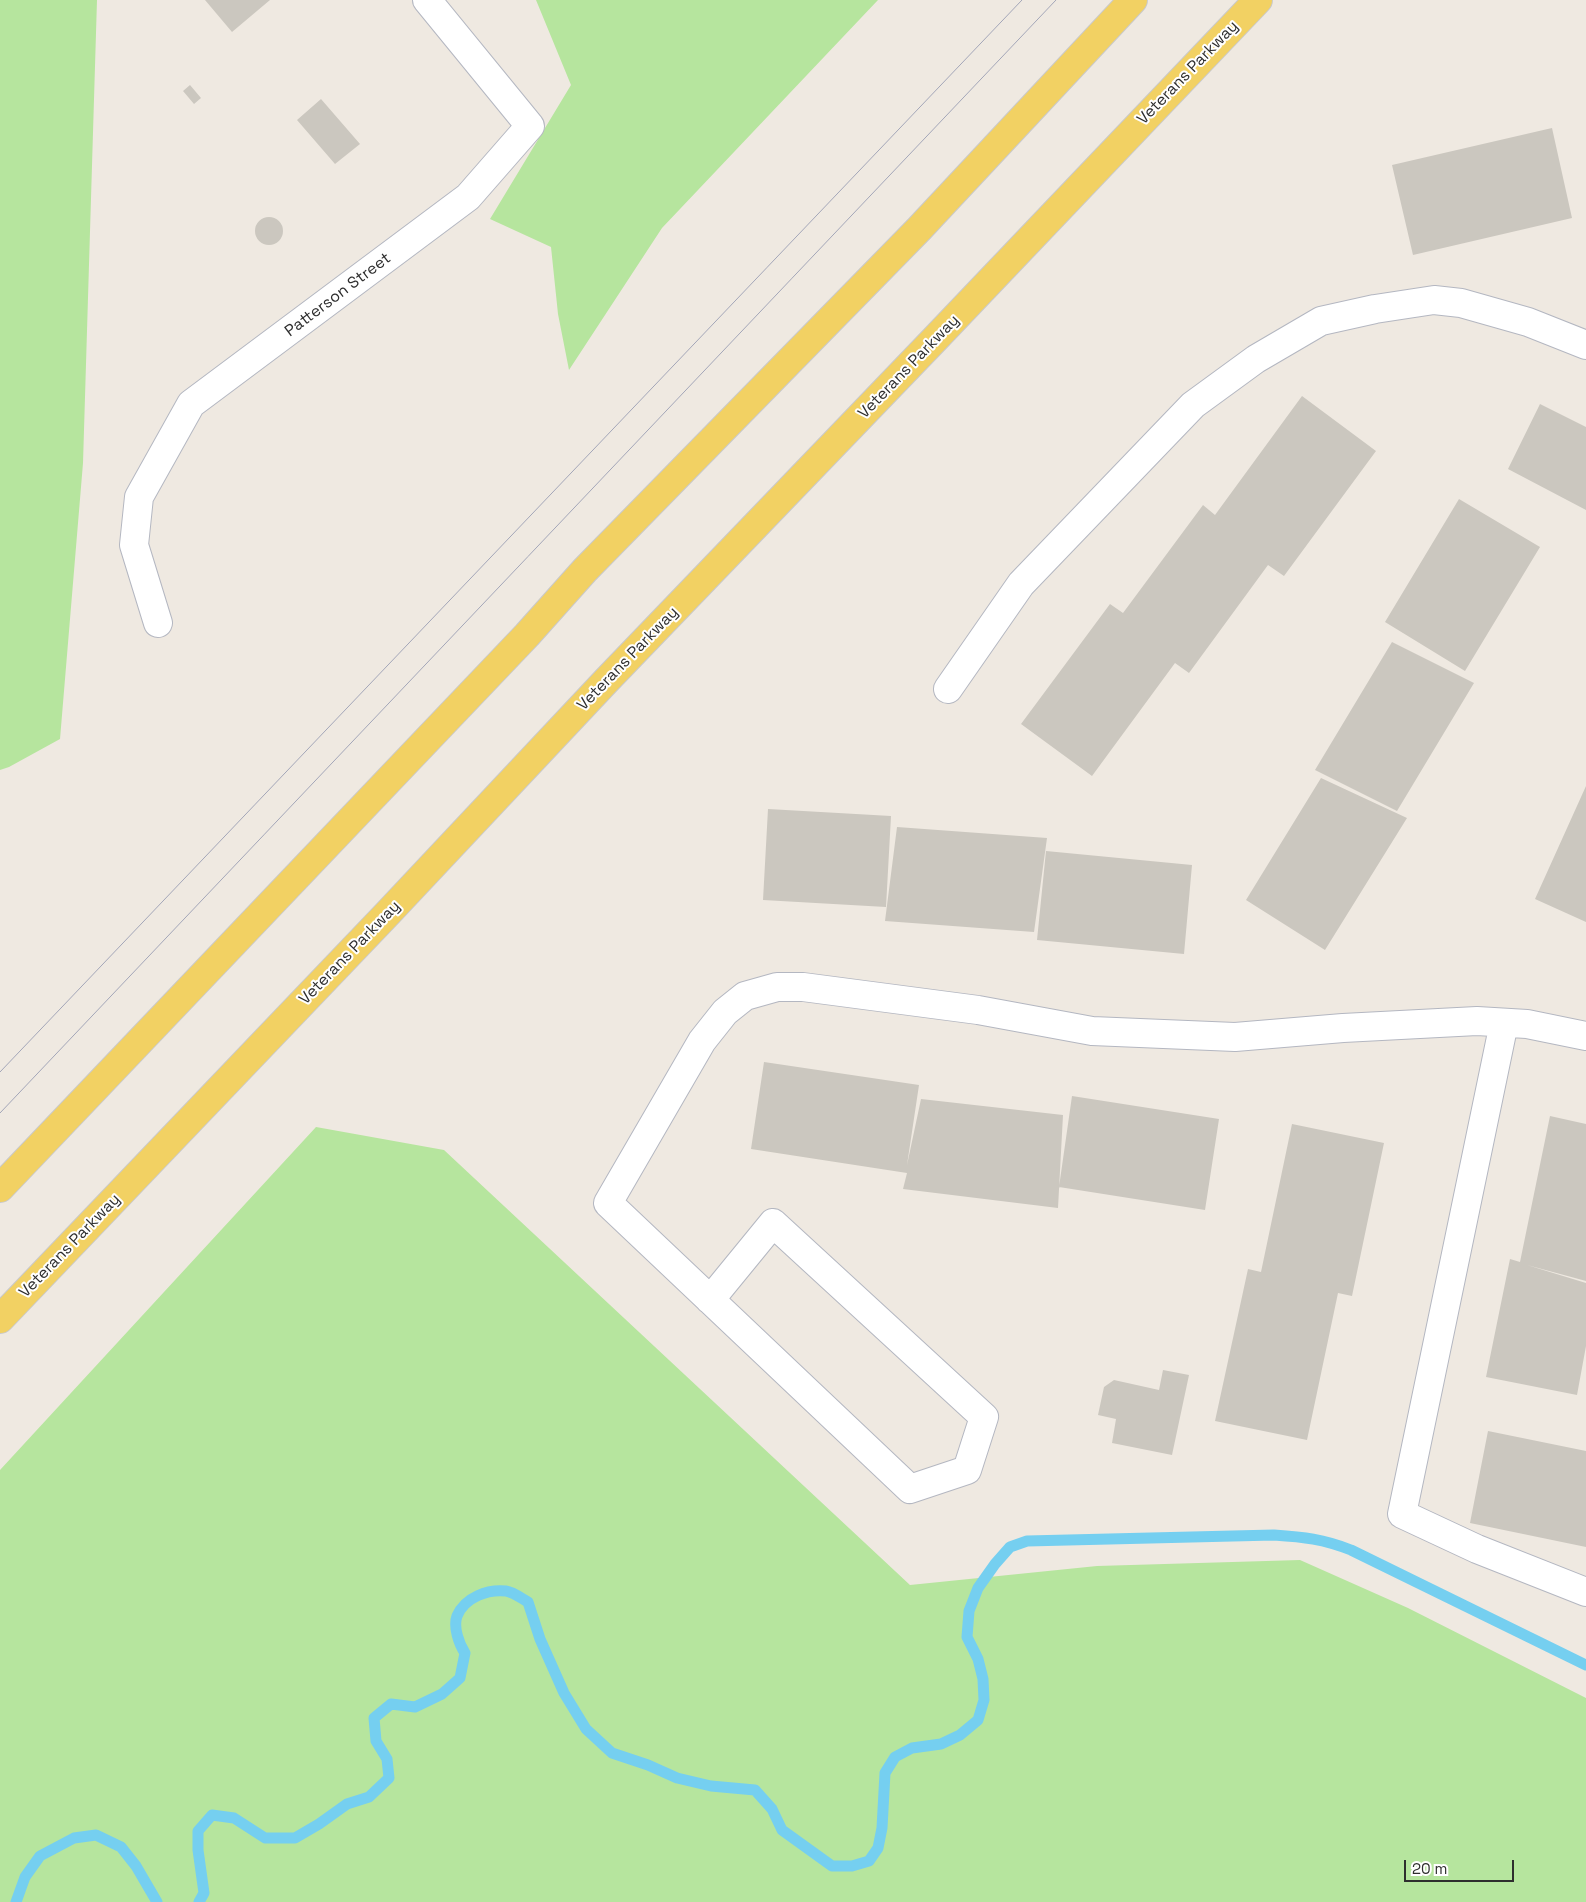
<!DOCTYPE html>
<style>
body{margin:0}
#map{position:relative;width:1586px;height:1902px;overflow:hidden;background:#efe9e1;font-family:"Space Grotesk",sans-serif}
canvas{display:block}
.scale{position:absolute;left:1404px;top:1860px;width:110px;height:22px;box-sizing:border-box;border:2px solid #2e2e2e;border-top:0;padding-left:6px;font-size:15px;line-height:18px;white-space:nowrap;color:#2e2e2e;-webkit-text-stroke:4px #fff;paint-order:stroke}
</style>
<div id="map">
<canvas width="1586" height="1902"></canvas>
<div class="scale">20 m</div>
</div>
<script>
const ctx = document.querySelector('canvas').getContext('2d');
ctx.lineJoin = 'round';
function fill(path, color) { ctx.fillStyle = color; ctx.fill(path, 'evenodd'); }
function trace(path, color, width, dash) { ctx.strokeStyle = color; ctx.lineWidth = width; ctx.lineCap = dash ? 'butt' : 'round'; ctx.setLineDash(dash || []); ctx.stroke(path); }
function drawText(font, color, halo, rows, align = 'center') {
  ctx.font = font + ' "Space Grotesk",sans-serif'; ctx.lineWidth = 4; ctx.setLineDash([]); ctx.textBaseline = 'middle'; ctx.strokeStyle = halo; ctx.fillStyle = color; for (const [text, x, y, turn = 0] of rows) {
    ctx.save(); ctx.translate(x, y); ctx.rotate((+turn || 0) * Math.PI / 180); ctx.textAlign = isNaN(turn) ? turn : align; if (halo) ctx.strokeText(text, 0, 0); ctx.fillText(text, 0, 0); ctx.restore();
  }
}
const green = new Path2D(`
 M0,0H97L83,463L60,739L9,767L0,770Z
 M536,0H878L662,228L569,370L558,314L551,247L490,219L571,85Z
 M316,1127L444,1150L910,1585L1097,1566L1300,1560L1408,1608L1586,1698V1902H0V1470Z`);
const stream = new Path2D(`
 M16,1902L25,1877L40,1856L74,1838L96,1835L121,1847L136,1866L157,1902
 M199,1902L204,1893L198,1850V1831L212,1815L234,1818L265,1838H295L319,1824L347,1804L369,1797L389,1778L387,1759L376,1741L374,1718L391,1704L415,1707L442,1694L460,1678L465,1653C459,1644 453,1627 457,1616C465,1597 488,1589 506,1591C513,1592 521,1598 528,1602L540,1639L564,1693L586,1729L612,1753L648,1765L677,1778L711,1786L755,1790L772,1809L782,1830L832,1866H852L869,1861L878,1848L882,1828L885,1773L895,1757L912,1748L941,1744L960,1735L978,1720L984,1700L983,1679L978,1659L967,1637L969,1611L978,1588L995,1564L1010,1547L1027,1541L1274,1535C1304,1537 1323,1539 1351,1550L1586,1665`);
const building = new Path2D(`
 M205,0H270L232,32Z
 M190,85L201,98L194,104L183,91Z
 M321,99L360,144L335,164L297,120Z
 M1552,128L1572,218L1413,255L1392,165Z
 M255 231a14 14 0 1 1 28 0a14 14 0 1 1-28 0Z
 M1302,396L1376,451L1284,576L1268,565L1189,673L1175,663L1092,776L1021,724L1110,604L1123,613L1203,505L1215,515Z
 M1540,404L1586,427V510L1508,469Z
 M1459,499L1540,547L1465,671L1385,622Z
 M1392,642L1474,683L1397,811L1315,770Z
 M1321,778L1407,818L1325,950L1246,900Z
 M1586,786V922L1535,899Z
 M768,809L891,816L886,907L763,900Z
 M897,827L1047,838L1034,932L885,921Z
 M1046,851L1192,865L1184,954L1037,940Z
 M764,1062L919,1085L907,1165L921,1099L1063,1115L1058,1208L903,1189L907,1173L751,1149Z
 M1072,1096L1219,1119L1205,1210L1059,1187Z
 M1550,1116L1586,1124V1281L1527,1265L1586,1283V1346L1577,1395L1486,1377L1510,1259L1520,1262Z
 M1292,1124L1384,1143L1352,1296L1338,1293L1307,1440L1215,1421L1248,1269L1261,1272Z
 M1163,1370L1189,1375L1172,1455L1112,1443L1116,1419L1098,1415L1104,1387L1114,1380L1159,1390Z
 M1488,1431L1586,1451V1547L1470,1523Z`);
const minor = new Path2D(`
 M158,623L134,545L139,497L191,404L468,197L530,126L427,0
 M948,689L1021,584L1193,405L1256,359L1321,321L1375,309L1434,300L1461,303L1528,322L1586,345
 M1504,1023L1402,1514L1477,1549L1586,1592
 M710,1300L773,1223L984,1417L967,1470L910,1489L608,1203L702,1041L725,1012L745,996L777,987H803L978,1010L1092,1031L1235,1037L1343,1028L1477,1021L1527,1024L1586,1036`);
const major = new Path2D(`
 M0,1188L527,635L585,570L919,229L1133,0
 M0,1319L388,913L606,681L934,340L1258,0`);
const tram = new Path2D(`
 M0,1072L1022,0
 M0,1113L1056,0`);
const streetNames = [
 ["Veterans Parkway",1188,73,-46],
 ["Patterson Street",338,295,-37],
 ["Veterans Parkway",909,367,-46],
 ["Veterans Parkway",628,659,-46],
 ["Veterans Parkway",350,953,-46],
 ["Veterans Parkway",70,1246,-46]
];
fill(green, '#b6e59e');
trace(stream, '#75cff0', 11);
fill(building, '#cbc7bf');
trace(minor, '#b4b7c1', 30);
trace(major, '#c9c9c9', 30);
trace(minor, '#fff', 28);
trace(major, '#f2d163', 28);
trace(tram, '#a3a6b8', 1);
drawText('16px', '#2e2e2e', '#fff', streetNames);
</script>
